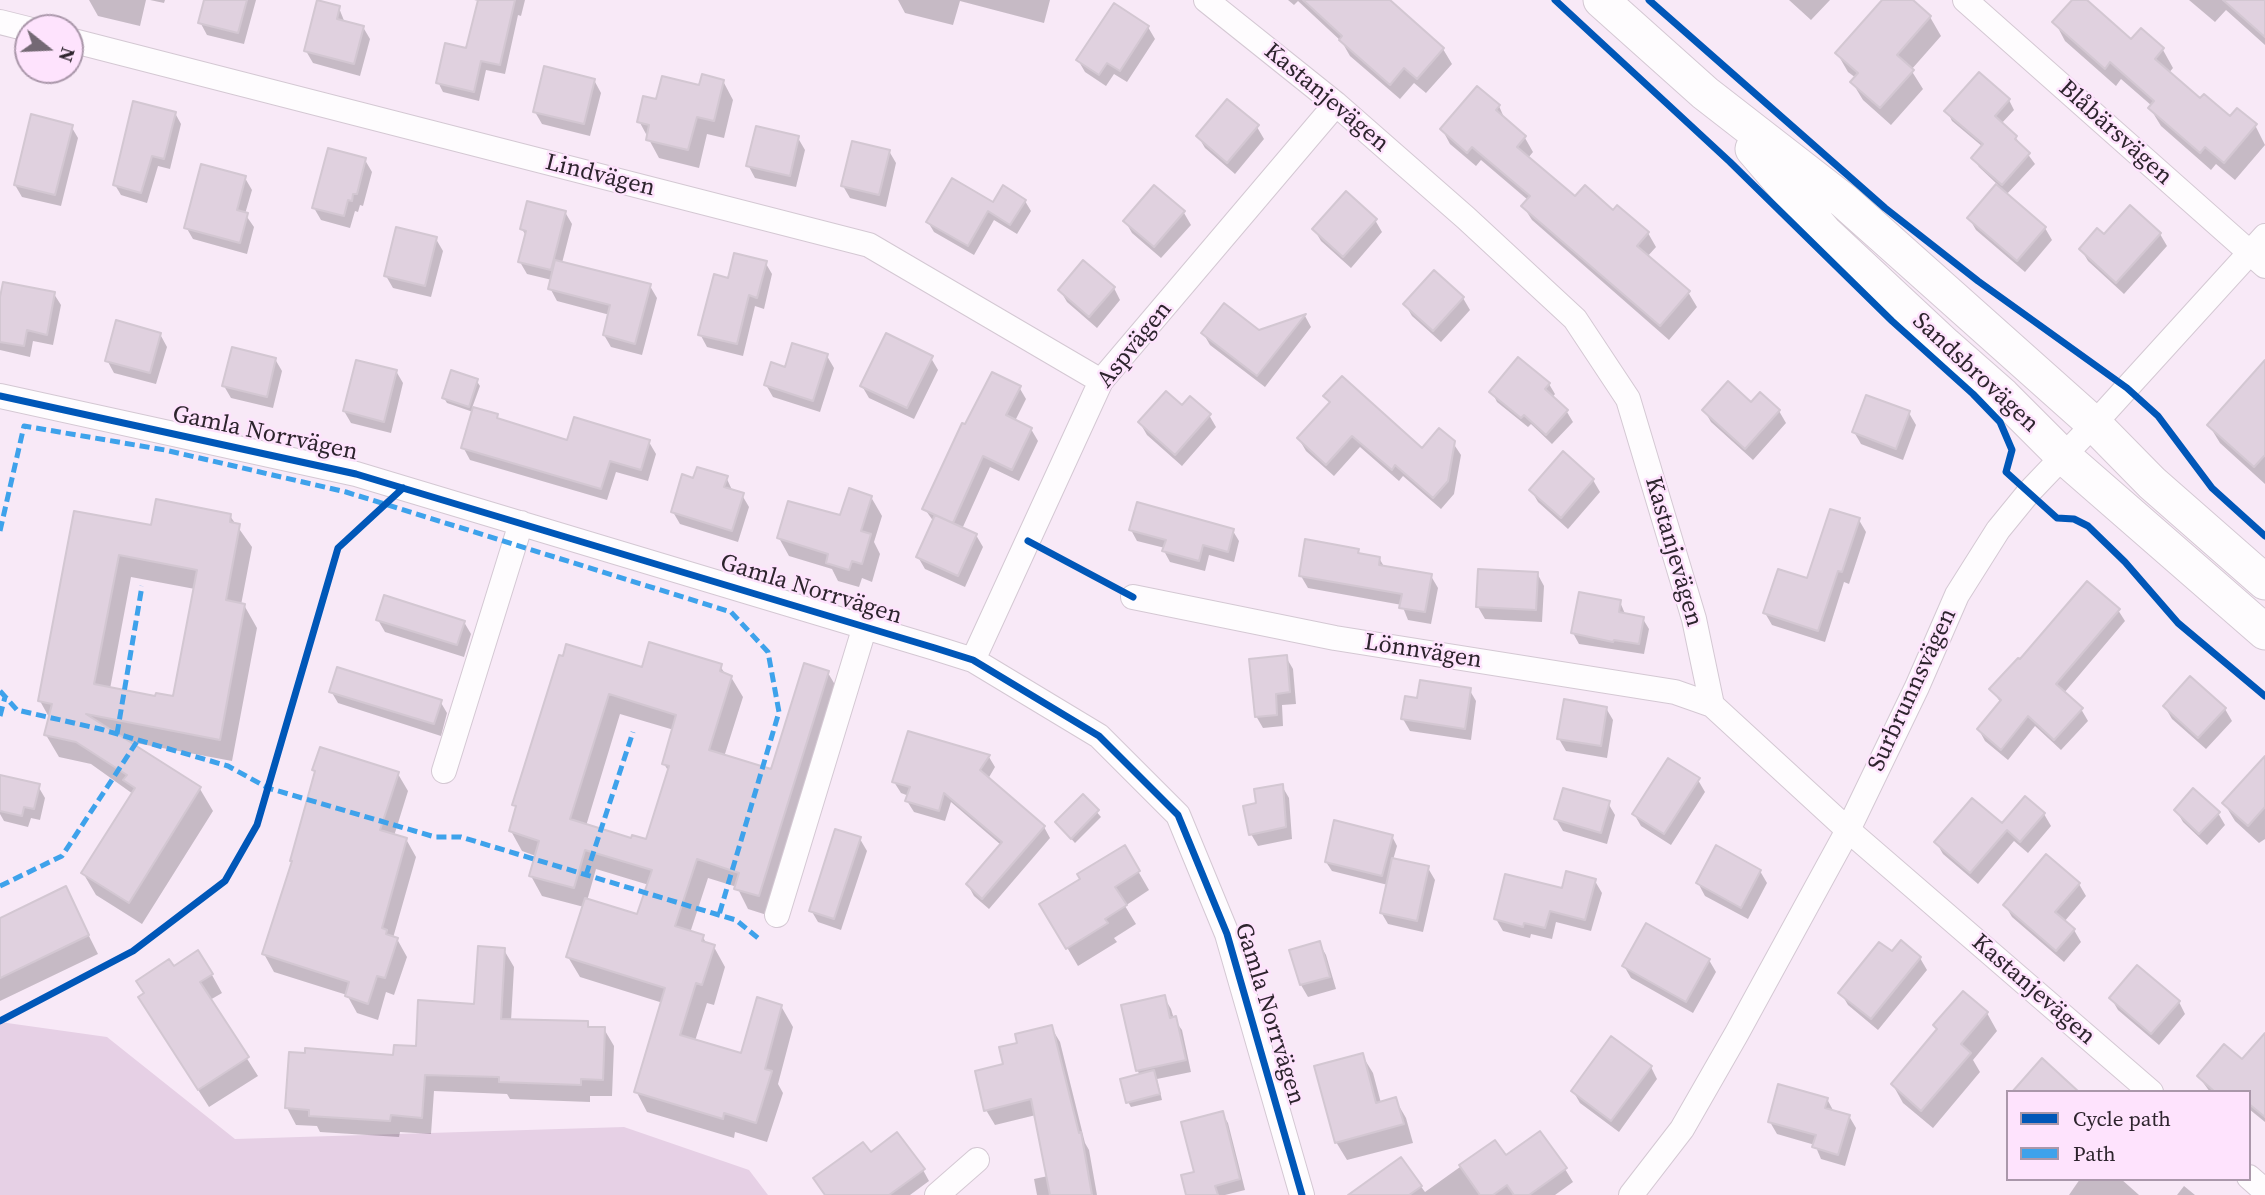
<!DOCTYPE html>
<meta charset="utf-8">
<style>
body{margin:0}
#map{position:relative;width:2265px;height:1195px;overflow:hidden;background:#f8e9f7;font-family:"Source Serif 4",serif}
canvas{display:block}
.legend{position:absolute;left:2006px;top:1090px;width:245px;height:91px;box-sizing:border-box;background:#fee3fd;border:2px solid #aa97aa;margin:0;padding:9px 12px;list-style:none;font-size:21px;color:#2d242d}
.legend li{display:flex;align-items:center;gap:14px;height:35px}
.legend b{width:35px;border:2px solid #aa97aa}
.north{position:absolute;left:14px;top:14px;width:70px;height:70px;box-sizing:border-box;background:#fee3fd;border:2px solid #aa97aa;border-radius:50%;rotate:108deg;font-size:19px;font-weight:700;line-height:28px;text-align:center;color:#2d242d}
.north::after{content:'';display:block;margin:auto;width:24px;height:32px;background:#746974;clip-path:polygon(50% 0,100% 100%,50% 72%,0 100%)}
</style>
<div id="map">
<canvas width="2265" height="1195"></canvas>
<ul class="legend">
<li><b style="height:9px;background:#0057b8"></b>Cycle path</li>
<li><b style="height:9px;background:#3ea2eb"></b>Path</li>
</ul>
<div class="north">N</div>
</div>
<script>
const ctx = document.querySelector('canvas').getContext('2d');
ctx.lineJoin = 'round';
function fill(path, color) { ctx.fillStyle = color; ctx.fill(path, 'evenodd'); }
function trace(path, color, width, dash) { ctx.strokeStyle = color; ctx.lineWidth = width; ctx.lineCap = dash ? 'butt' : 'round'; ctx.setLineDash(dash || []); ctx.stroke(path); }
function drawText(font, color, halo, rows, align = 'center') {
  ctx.font = font + ' "Source Serif 4",serif'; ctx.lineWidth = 5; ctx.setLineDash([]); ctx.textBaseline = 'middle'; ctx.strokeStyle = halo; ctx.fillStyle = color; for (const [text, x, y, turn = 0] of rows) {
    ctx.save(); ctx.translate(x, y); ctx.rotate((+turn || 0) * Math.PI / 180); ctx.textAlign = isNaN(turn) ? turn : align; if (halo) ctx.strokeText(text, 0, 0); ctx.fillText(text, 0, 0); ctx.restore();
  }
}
const green = new Path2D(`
 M0,1022L107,1037L235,1139L624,1127L749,1170L768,1195H0Z`);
const shadow = new Path2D(`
 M89,0H146L140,26L98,16Z
 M150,0H165L164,3Z
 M205,0H256L244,44L207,35L200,22Z
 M474,0H525L521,16L518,15L505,74L486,70L479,101L443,92L438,82L468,50L479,1Z
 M898,0H1050L1044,23L960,1L953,25L905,13Z
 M1288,0H1387L1443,49L1452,64L1426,93L1414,83L1400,99L1350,56L1342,42L1298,1L1294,5Z
 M1789,0H1830L1811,20Z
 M1884,0H1910L1930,17L1941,36L1911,70L1923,89L1891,125L1863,100L1852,82L1856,78L1848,72L1837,53Z
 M2074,0H2084L2131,41L2141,30L2163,50L2173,68L2168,74L2200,101L2230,119L2255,125L2265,145L2235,180L2216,164L2211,170L2161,126L2150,108L2152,106L2121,79L2116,86L2065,41L2055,22Z
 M2189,0H2265V45L2226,10L2215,22Z
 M339,8L345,23L363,27L370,39L360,76L313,63L306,51Z
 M1148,27L1155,39L1127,82L1114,74L1106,86L1085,72L1078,60Z
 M594,80L601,93L590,136L542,124L535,112Z
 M723,81L733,100L724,138L707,134L699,168L659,158L639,121L657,101Z
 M2009,100L2014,110L2001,124L2016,138L2035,164L2006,195L2045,228L2052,240L2025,272L1976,230L1969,218L1998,185L1979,167L1973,158L1983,147L1952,121L1947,111Z
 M1499,106L1506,122L1525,138L1533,152L1528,158L1575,199L1614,212L1648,233L1656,247L1647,257L1688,292L1697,307L1669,340L1532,220L1523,206L1528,200L1481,160L1476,166L1450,144L1442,129Z
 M175,113L181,124L170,169L158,166L147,203L121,195L115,185Z
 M71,126L78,138L61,206L22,197L15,185Z
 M1257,127L1264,139L1235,174L1205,148L1198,136Z
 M798,138L805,150L796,187L755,178L748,165Z
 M889,151L896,163L886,207L850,198L843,186Z
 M365,160L372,172L363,206L360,205L358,212L355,211L350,228L321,220L314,208Z
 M245,178L252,190L245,214L254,227L247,254L193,239L186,227Z
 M1025,201L1031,211L1017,234L994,220L974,255L934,232L928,222L993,204Z
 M2130,207L2160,234L2167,246L2124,294L2088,261L2081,249L2104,237Z
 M565,212L572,224L562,263L650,286L657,298L642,355L611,347L604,335L610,315L557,301L550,288L552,280L527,274L520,262L526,236L522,229Z
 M1184,213L1191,225L1161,258L1132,233L1125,221Z
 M1375,220L1382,232L1351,268L1321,241L1314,229Z
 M436,239L443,251L431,297L393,288L386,276Z
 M765,262L772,274L764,309L755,306L743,356L707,347L700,334L730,280Z
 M1434,272L1463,298L1470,310L1441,342L1412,316L1405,304Z
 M1114,288L1120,300L1097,328L1067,302L1060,290Z
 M54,294L61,305L53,345L33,341L30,357L0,350V302Z
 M1305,316L1311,327L1265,387L1210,345L1203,333L1259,332Z
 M160,334L167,347L156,384L114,373L107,360Z
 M827,356L834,368L820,412L773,397L766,385L786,369Z
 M931,358L938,370L914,419L869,398L862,386Z
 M275,359L282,371L273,408L231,398L224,386Z
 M2265,363V484L2220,443L2209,425Z
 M396,371L403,383L391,433L351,423L344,411Z
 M476,380L480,386L472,408L497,416L500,421L568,442H649L656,454L648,481L616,472L607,500L470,460L463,447L473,412L447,403L444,398Z
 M1549,384L1555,394L1552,398L1567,412L1573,422L1552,444L1531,424L1528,427L1497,402L1492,392Z
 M1019,387L1026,399L1015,421L1031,429L1038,441L1019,481L990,467L962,529L976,535L983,547L965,587L925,569L918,557L934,522L924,508Z
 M1760,395L1779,411L1786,423L1753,460L1711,422L1704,410L1751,405Z
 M1325,396L1422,451L1453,443L1461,455L1454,494L1441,509L1403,476L1399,481L1360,447L1334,476L1306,451L1299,439L1330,404Z
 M1183,408L1209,415L1216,427L1182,466L1147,435L1140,423Z
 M1909,413L1916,425L1903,460L1861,444L1854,432Z
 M1563,454L1593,480L1600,492L1568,529L1538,502L1531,490Z
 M726,477L733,492L742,495L749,507L738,542L680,524L673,512L695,480Z
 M871,497L882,516L874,542L880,554L872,582L862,578L859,587L838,581L832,569L789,556L779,538L842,518Z
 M76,513L152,527L230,516L252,547L241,605H244L257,628L232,761L125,741L200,789L213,811L142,924L96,895L83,873L133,794L91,764L59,757L46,735L50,719L40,701ZM131,577L195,589L174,698H157L110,689Z
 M1859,520L1866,532L1849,584L1844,582L1825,642L1772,625L1765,613L1808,580Z
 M1131,530L1233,531L1239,541L1234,562L1209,555L1205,571L1170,562L1164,551L1165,548L1137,541Z
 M1357,551L1360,555L1379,558L1385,568L1431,576L1438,588L1431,624L1408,620L1402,605L1308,588L1301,576Z
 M1537,573L1544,586L1542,622L1485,619L1478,607Z
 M1620,602L1626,616L1643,619L1649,629L1644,654L1579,644L1573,633Z
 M2118,610L2125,621L2064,693L2081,709L2088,721L2061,750L2035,726L2008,760L1985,741L1979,730L2001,703L1991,689Z
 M378,620L464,622L471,634L464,657L385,632Z
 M560,657L643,669L720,666L726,675L731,677L743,697L724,757L772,772L828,673L840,693L770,916L748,909L737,887L708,878L690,933L703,937L707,945L714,947L725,967L714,1005L707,1003L695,1041L742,1055L781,1006L793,1027L778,1084L783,1093L767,1142L735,1132L734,1138L647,1112L636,1091L663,1003L580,977L568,957L584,907L542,896L531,876L536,856L522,851L511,831L517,810L514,804ZM620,714L674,730L664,764L669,772L647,841L632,840L586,826ZM596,869L649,885L638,916L587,901Z
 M1286,657L1293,669L1296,704L1282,705L1283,726L1263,728L1256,716Z
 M2191,678L2225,709L2232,721L2206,749L2172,719L2165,707Z
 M1469,689L1476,701L1471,740L1410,731L1403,719L1419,700Z
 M331,691L440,701L447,713L441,736L338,703Z
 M1606,708L1613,720L1607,758L1566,751L1559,739Z
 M909,733L989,757L995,767L988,779L1044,827L1050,838L989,909L974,896L968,885L1001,845L951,802L945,821L914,812L907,801L909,796L901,793L894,782Z
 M314,770L398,774L408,791L394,836L406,839L416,857L393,938L397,939L407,957L394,995L386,992L378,1020L357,1013L347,995L274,972L264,954L293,863L316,774Z
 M0,776L38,786L45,798L40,820L31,818L28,827L4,821L0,814Z
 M1698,780L1705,792L1671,845L1641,826L1634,814Z
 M2265,780V839L2259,843L2235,821L2224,803Z
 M1282,786L1289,798L1292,839L1258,846L1251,834L1258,804Z
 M1083,796L1101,817L1075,843L1057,823Z
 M1608,803L1615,815L1607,844L1563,831L1556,819Z
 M2176,810L2218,813L2225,825L2207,845L2183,822Z
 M2044,814L2051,826L2028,853L2014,841L1978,884L1943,854L1936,842Z
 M1392,836L1397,846L1393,860L1428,868L1435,880L1423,932L1388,924L1381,912L1388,885L1332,871L1326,862Z
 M860,839L867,851L841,930L818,922L811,910Z
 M1124,847L1149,890L1125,906L1136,924L1114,938L1117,942L1078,966L1052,922L1082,879Z
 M1760,871L1767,883L1748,919L1705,896L1698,883Z
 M1595,881L1602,893L1591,931L1556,922L1552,939L1531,934L1530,938L1503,931L1496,919L1563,890Z
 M2079,884L2086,896L2064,922L2074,930L2081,942L2064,962L2012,917L2005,905Z
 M65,888L98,954L0,1001V920Z
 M1319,943L1326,955L1336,989L1308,997L1301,985Z
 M504,950L514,967L511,1021L587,1023L590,1029H604L614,1046L612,1096H590V1102L510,1099L507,1094L434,1091L431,1134L400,1132L399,1137L320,1132L317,1126L296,1125L287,1108L417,1048L476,1006Z
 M1892,954L1920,958L1927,970L1878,1030L1848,1005L1841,993Z
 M1709,960L1716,972L1693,1013L1631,978L1624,966Z
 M173,969L212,975L222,993L210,1000L258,1076L209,1107L151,1016Z
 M1164,997L1171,1009L1174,1019L1182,1030L1191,1072L1157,1079L1162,1100L1131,1107L1128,1102L1140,1075L1137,1070Z
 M2111,998L2179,1002L2185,1014L2159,1045L2118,1010Z
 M1987,1013L1997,1031L1973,1060L1980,1072L1933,1128L1903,1103L1893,1085Z
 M1051,1027L1060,1042L1085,1143L1089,1150L1097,1195H1037L1034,1179L1048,1176L1036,1115L995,1125L986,1110L1005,1065Z
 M1362,1055L1373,1073L1381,1103L1395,1099L1406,1118L1413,1143L1347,1160L1336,1142Z
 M2265,1057V1122L2249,1109V1092H2210L2199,1077L2243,1061Z
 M1651,1067L1657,1079L1619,1132L1580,1103L1573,1091Z
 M1827,1099L1834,1112L1849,1116L1856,1128L1845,1166L1821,1159L1815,1145L1777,1134L1770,1122Z
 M1222,1113L1228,1123L1245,1190L1225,1195H1188Z
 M1495,1142L1505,1157L1565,1169L1573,1182L1555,1195H1364L1401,1159L1425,1192Z
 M870,1154L923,1170L929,1181L910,1195H826Z
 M2080,1179H2121L2139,1195H2069Z
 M2184,1186L2195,1195H2177Z`);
const building = new Path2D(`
 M204,0H247L238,33L198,23Z
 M317,0L340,6L337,19L364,26L354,64L304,51Z
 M478,0H515L500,65L481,61L474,92L436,83L445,43L466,48Z
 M1303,0H1390L1444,48L1417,79L1404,68L1390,85L1339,40L1342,36Z
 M1882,0H1913L1931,16L1897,55L1914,70L1880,108L1850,82L1858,73L1835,53Z
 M2072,0H2087L2131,39L2141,28L2164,48L2155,59L2200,98L2204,94L2230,116L2237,108L2257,124L2224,163L2205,147L2200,153L2148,108L2154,101L2110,62L2105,69L2052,22Z
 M2223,0H2265V37Z
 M1114,3L1149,26L1120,71L1107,63L1099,75L1076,60Z
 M544,66L595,79L584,124L533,112Z
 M1979,72L2010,99L1995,116L2017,136L2015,139L2030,153L2002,185L1971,158L1983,144L1944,111Z
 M702,74L724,80L714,121L697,117L688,150L646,140L649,125L637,122L643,96L656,99L662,76L699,85Z
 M1477,86L1500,105L1496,110L1526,136L1517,147L1575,196L1585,185L1613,210L1617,205L1649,232L1637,246L1690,291L1660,326L1521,206L1530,196L1472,147L1467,153L1440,129Z
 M1227,99L1259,125L1227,163L1196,136Z
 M133,101L176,112L164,159L152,156L141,193L113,185Z
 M31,114L73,125L55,195L14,185Z
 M756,126L799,136L790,176L746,166Z
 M852,141L890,150L879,195L841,186Z
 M328,148L366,158L357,194H353L352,201L348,200L344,216L312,208Z
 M201,164L246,176L237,210L248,213L240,243L184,228Z
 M952,178L993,202L1003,185L1026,200L1010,225L988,211L968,246L926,222Z
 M1996,184L2046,227L2017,261L1967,218Z
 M1154,185L1185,211L1154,247L1123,221Z
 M1346,191L1377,219L1343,257L1312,229Z
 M527,201L566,211L551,270L518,262L526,231L520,229Z
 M2130,205L2161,233L2116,283L2079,249L2097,228L2104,234Z
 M396,227L437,237L425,286L384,276Z
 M734,253L767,261L757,298L749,295L737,344L698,335L714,274L728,278Z
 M555,260L651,284L635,344L603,335L610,305L548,289Z
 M1083,260L1115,287L1089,317L1058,290Z
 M1434,270L1464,297L1433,331L1403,304Z
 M3,282L55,292L47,335L27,330L24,346L0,342V297Z
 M1224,303L1259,330L1306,314L1257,376L1201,333Z
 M116,320L161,333L150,373L105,361Z
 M886,333L933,356L907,408L860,386Z
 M792,343L828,354L813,401L764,385L771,362L785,367Z
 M232,347L276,358L267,397L222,386Z
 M1518,357L1550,383L1545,389L1568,410L1546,435L1524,415L1521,418L1489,392Z
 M356,360L397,370L384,422L343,411Z
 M2265,360V455L2254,467L2207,425Z
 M451,370L478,379L469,407L442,398Z
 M992,372L1021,386L1006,415L1032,428L1012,470L983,456L953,523L922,509L962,423L965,424Z
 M1342,376L1422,448L1439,428L1455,441L1448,481L1433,498L1395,465L1392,470L1352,436L1326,465L1297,438L1330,402L1323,396Z
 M1728,381L1751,402L1760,392L1780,410L1745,449L1702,410Z
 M1166,391L1182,405L1190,396L1211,414L1175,455L1138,422Z
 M1866,395L1910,411L1896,449L1852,432Z
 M473,407L498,414L497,418L567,440L574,417L650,440L641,470L610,461L601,489L461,448Z
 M1563,451L1594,479L1561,518L1529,490Z
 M697,467L728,476L724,487L744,493L732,531L671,512L682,474L693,478Z
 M849,488L872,496L861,531L871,534L862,564L852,561L849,570L826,563L828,554L777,538L788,501L840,515Z
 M156,499L231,514L230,522L240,524L226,600L245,604L220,740L86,714L201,787L129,903L81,873L135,788L123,780L127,775L76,742L44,735L52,704L38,701L74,511L151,525ZM119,555L197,570L173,696L156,693L155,696L94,684Z
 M1137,502L1234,529L1228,552L1203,545L1199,561L1162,551L1166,540L1129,530Z
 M1830,509L1860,518L1842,572L1838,571L1818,631L1763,613L1778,569L1807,578Z
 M935,515L977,534L958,576L916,557Z
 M1305,539L1359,549L1358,553L1380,557L1379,565L1432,574L1425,612L1399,608L1402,594L1299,576Z
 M1478,569L1538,572L1536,610L1476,607Z
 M2087,581L2120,609L2056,684L2083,708L2054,740L2028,716L2001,750L1977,729L2001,700L1989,689L2018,658L2020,659Z
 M1579,592L1621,600L1619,612L1644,617L1639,644L1614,640L1613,642L1571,633Z
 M384,595L465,621L457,645L376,620Z
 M649,642L722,664L720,671L732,676L709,750L771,769L804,663L829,671L759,896L734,889L739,873L697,859L675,926L704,935L702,941L715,945L702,985L696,983L680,1035L741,1053L757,997L782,1005L765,1069L772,1071L756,1123L724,1113L723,1119L634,1092L665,988L566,957L585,898L637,914L652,870L585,850L574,888L529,876L539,841L509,831L516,806L512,805L559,655L563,656L566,644L642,667ZM609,694L676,715L662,764L669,766L646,839L632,835L631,838L570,819Z
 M1287,655L1290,692L1276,694L1277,715L1255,717L1249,659Z
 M337,667L442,700L434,724L329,692Z
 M2190,676L2226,708L2198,738L2163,706Z
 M1420,680L1471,688L1465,729L1401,719L1405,696L1417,698Z
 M1564,699L1607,707L1601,746L1557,739Z
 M908,731L990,755L980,770L1045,826L982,899L966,884L1002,842L944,793L939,811L905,801L910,787L892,782Z
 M320,747L399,772L380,830L407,838L382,928L387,930L386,934L398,938L385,978L377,976L368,1004L345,996L349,982L262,954L292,861H290L315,771L312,770Z
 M2265,756V807L2248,826L2222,803Z
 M1668,758L1700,778L1664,834L1632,814Z
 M0,775L40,784L34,809L24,807L22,816L0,811Z
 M1283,784L1286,827L1249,835L1243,806L1256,803L1254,789Z
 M1563,788L1610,801L1601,833L1554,819Z
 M2193,788L2220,812L2199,834L2174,810Z
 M1083,794L1099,810L1071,839L1055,822Z
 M2025,796L2045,813L2020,842L2007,830L1970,873L1934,842L1972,798L2002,823Z
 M1334,820L1393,835L1382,876L1325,862Z
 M835,829L861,837L834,919L809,911Z
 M1125,845L1140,871L1115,887L1127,905L1105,919L1108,923L1066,949L1039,904L1080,879L1077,874Z
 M1716,845L1761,870L1741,908L1696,883Z
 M2046,854L2080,883L2055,912L2075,929L2056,951L2003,905Z
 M1392,858L1429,866L1417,921L1380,913Z
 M1566,871L1596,879L1585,920L1550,911L1545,928L1524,923L1523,927L1494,919L1505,874L1562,888Z
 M66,886L89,935L0,978V918Z
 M1646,923L1710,959L1686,1002L1622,966Z
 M1901,940L1921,957L1871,1019L1838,993L1879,942L1892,951Z
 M1320,941L1330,977L1300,985L1289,950Z
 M478,946L505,948L501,1019L588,1021V1027H605L603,1080L581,1079V1085L499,1082V1077L425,1075L422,1118L391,1115L390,1121L309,1116V1110L285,1108L289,1052L305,1053V1048L393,1055L394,1045L416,1046L418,1000L474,1004Z
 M198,950L213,974L200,982L249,1057L198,1090L138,997L144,993L136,981L169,959L174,966Z
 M2137,965L2180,1001L2151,1034L2109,998Z
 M1963,991L1988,1012L1961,1044L1971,1053L1921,1111L1891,1084L1937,1029L1933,1025Z
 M1165,995L1170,1018L1176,1016L1186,1060L1136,1071L1121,1005Z
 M1052,1025L1079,1133L1081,1132L1092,1195H1050L1031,1099L984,1111L975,1071L1003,1064L999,1047L1017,1043L1015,1034Z
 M2265,1033V1117L2249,1104V1092H2215L2197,1076L2224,1044L2242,1059Z
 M1611,1036L1652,1066L1611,1121L1571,1091Z
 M1363,1053L1376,1103L1396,1097L1404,1124L1335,1143L1314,1066Z
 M2042,1058L2079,1092H2012Z
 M1154,1070L1160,1094L1126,1103L1120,1079Z
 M1778,1084L1828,1098L1825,1108L1850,1115L1838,1155L1812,1147L1816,1135L1768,1122Z
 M1223,1111L1240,1179L1215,1186L1218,1195H1186L1181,1175L1194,1172L1181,1122Z
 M1540,1131L1567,1168L1529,1195H1514L1507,1185L1493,1195H1480L1459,1165L1495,1140L1506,1155Z
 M897,1132L925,1169L889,1195H825L813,1178L863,1142L871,1152Z
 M1401,1157L1422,1186L1409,1195H1348Z`);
const minor = new Path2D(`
 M1206,0L1336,104L1466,218L1575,319L1628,399L1694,619L1712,705L1848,830L2151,1092
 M1965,0L2265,266
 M0,22L28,29
 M70,40L869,245L1101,381
 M0,396L356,474L935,648L973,660L1099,736L1178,815L1227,934L1302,1195
 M1133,597L1335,638L1675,692L1712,705
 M973,660L1101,381L1336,104
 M444,771L521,523
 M777,915L865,626
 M2249,1177L2265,1191
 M937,1195L977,1160
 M1631,1195L1682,1129L1737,1033L1848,830L1917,687L1957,595L1998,530L2029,492L2094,424L2265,236`);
const secondary = new Path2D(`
 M1601,0L1705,93L1844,201L2094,424L2152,483L2265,582
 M1753,149L1824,232L1945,345L2003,396L2063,456L2265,632`);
const quiet = new Path2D(`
 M0,531L24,426L165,450L346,492L731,612L768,652L779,712L719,915
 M0,691L17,710L100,729L228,766L268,788L435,837H461L719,915L736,920L758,938
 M0,716L5,697
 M117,734L142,586
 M586,875L633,732
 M0,886L62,856L138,740`);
const cycleway = new Path2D(`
 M1555,0L1730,162L1892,321L1973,394L2000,422L2012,450L2006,472L2057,518L2074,519L2088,526L2125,562L2178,623L2265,696
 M1649,0L1885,208L1978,281L2127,388L2158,416L2212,488L2265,536
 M0,396L356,474L935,648L973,660L1099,736L1178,815L1227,934L1302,1195
 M1028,541L1133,597
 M0,1021L133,951L225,881L257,825L338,548L403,488`);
const streetNames = [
 ["Kastanjevägen",1326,98,40],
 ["Blåbärsvägen",2115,133,42],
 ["Lindvägen",600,176,14],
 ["Aspvägen",1135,345,-51],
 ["Sandsbrovägen",1975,373,43],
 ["Gamla Norrvägen",265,434,12],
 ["Kastanjevägen",1673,552,74],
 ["Gamla Norrvägen",811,590,17],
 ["Lönnvägen",1423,652,9],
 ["Surbrunnsvägen",1913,690,-65],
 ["Kastanjevägen",2033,990,41],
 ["Gamla Norrvägen",1269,1014,73]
];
fill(green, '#e6d0e5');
fill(shadow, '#0003');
fill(building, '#e0d1df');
trace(building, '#d3c7d2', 2);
trace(minor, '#d4c8d3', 26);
trace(secondary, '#d4c8d3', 37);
trace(minor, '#fefcfe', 24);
trace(secondary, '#fefcfe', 35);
trace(quiet, '#3ea2eb', 5, [10, 5]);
trace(cycleway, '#0057b8', 7);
drawText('24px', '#2d242d', '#fee3fd', streetNames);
</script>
